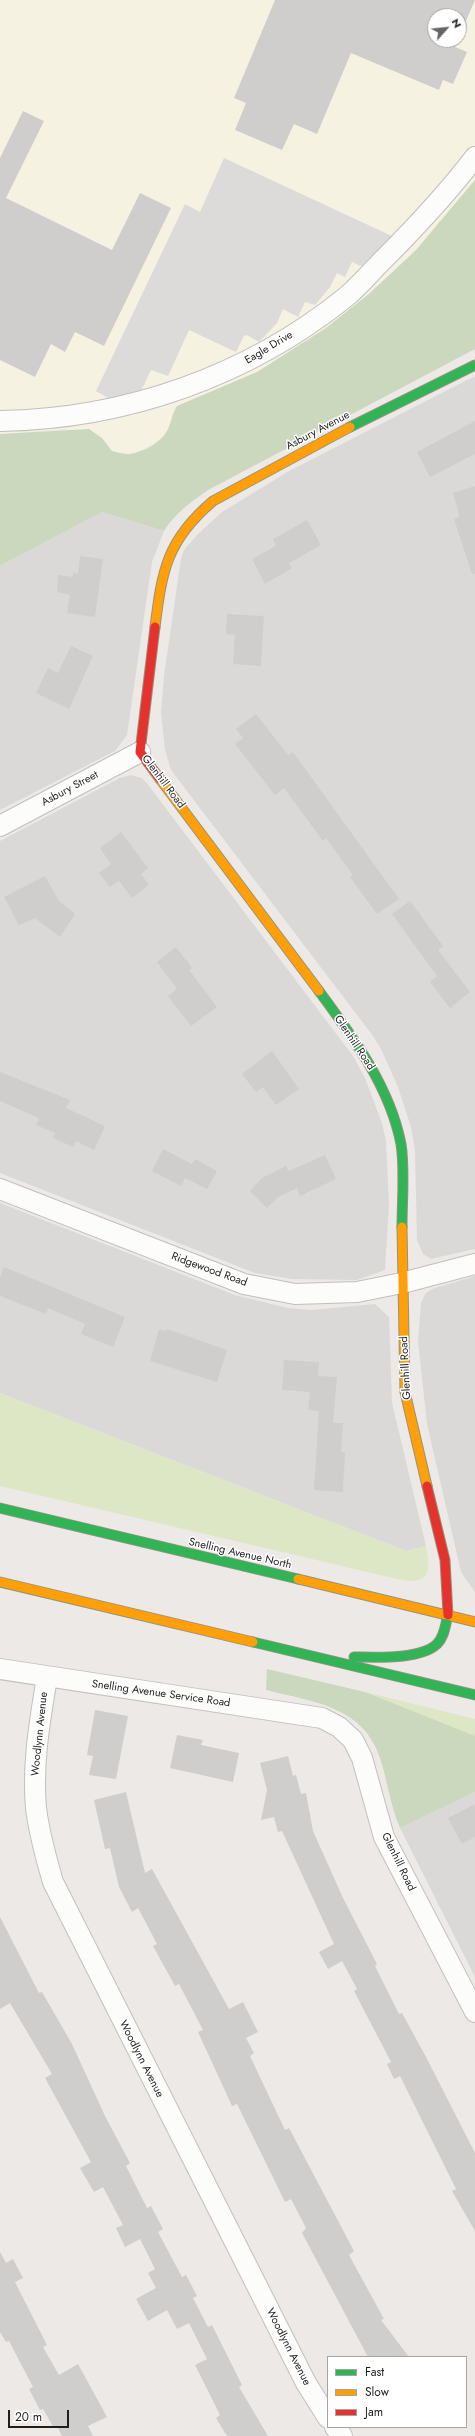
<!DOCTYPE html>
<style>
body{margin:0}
#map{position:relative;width:475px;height:2436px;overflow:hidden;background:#ece9e6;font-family:Jost,sans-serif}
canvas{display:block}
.legend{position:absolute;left:327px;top:2356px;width:140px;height:72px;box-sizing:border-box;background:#fff;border:1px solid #a5a5a5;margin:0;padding:5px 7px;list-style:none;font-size:12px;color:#1e1e1e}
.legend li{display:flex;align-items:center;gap:8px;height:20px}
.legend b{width:20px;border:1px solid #a5a5a5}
.north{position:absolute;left:427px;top:8px;width:40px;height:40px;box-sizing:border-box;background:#fff;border:1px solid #a5a5a5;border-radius:50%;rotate:63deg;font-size:11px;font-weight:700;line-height:16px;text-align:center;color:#1e1e1e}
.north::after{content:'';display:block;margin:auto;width:14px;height:18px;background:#666564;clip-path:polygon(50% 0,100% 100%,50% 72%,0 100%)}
.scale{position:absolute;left:8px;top:2410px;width:61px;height:18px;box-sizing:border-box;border:2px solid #1e1e1e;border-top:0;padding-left:5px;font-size:12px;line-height:14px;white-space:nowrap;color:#1e1e1e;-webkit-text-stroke:3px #fff;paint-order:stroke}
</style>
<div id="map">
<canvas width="475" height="2436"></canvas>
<ul class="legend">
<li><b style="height:5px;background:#30b455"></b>Fast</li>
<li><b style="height:5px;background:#ff9f0a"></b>Slow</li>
<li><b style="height:5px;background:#e5322d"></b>Jam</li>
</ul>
<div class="north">N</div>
<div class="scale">20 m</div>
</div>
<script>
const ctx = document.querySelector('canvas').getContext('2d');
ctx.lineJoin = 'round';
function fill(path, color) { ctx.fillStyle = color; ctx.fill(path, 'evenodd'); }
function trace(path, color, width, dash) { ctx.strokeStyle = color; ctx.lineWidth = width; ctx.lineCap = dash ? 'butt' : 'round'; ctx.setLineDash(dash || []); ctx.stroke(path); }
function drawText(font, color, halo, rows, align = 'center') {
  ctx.font = font + ' Jost,sans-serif'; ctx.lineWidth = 3; ctx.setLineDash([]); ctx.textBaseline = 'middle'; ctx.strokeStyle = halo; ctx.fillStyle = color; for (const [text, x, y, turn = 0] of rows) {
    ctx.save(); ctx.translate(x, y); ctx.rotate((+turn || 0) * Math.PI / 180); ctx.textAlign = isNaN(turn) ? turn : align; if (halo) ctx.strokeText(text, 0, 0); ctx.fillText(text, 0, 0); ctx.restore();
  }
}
const residential = new Path2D(`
 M475,376V1249L431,1259L423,1254L417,1240L415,1151L411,1127L398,1087L381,1049L373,1036L171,770L165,750L161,713L164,676L181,558L184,550L197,535L222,512L289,471Z
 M102,512L164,531L152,562L127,735L115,751L0,810V566Z
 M131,775L142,778L146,782L353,1056L365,1078L382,1123L386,1141L389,1205L385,1270L357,1280L292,1279L255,1273L0,1173V841L120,778Z
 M0,1203L235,1295L288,1308L311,1310L375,1304L389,1317L392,1403L426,1546L406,1551L0,1393Z
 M475,1276V1592L461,1572L427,1424L418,1341L421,1303L425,1294L432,1289Z
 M475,1792V1977L400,1828Z`);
const education = new Path2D(`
 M0,0H475V180L416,250L370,293L326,328L257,372L177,406L172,414L168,431L160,440L146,448L130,454L112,451L102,438L66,429L0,434ZM435,16H459V40H435Z`);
const grass = new Path2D(`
 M0,1393L406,1551L426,1546C430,1568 432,1585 402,1580L0,1486Z
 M365,1692L475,1719V1736L466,1733Z`);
const forest = new Path2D(`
 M475,180V349L208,490C191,502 175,513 164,531L102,512L0,566V434L89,429L102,438L112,451C117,452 125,455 130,454C144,452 162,442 168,429C172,421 172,414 177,406L257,372L326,328L370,293L416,250Z
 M267,1669L365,1692L475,1736V1792L400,1828C390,1804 388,1784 381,1761C365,1706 313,1702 266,1690Z`);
const parking = new Path2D(`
 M224,158L392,236L363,267L352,262L345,277L337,273L330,287L315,305L305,302L298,317L283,309L277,323L259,342L247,335L244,336L236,352L189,330L168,376L151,370L141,391L108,398L96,391L185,204L200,212Z`);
const building = new Path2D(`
 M275,0H475L459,37V16H435V40H458L455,47L467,52L453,84L443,80L439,90L351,53L317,134L294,124L282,150L235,130L246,103L234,98Z
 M23,111L44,121L6,198L112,250L140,193L171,208L104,346L75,332L65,352L51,344L35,377L0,360V158Z
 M475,421V454L430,477L417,452Z
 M475,486V574H472L454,519L460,517L453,493Z
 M307,520L321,545L289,563L292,568L265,584L252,559L276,546L273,539Z
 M80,556L103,559L95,617L67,613L70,595L57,592L58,575L73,577V573L78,574Z
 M227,614L264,616L261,666L233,664L235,635L226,634Z
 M71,646L93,656L69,709L36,693L48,668L58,673Z
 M256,714L288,755L293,752L399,899L377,914L350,877L353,875L326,838L323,841L284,788L275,795L235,744L243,738L236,729Z
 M121,832L148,868L141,874L149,885L132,898L119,881L110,887L99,873L111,864L100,848Z
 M45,876L59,901L75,914L60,937L35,918L19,925L4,897Z
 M410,901L443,946L438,950L470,992L450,1008L430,982L437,976L392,914Z
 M176,947L192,968L189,970L217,1007L191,1026L168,996L177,989L157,962Z
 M272,1051L299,1089L276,1105L263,1087L256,1092L242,1074Z
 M0,1072L70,1100L66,1108L105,1126L94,1150L76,1141L73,1147L53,1138L55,1133L36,1125L39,1118L0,1101Z
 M163,1149L192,1164L195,1159L217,1171L207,1189L185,1178L181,1186L152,1171Z
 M325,1155L336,1179L300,1196L297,1188L278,1197L267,1208L250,1191L262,1178L286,1166L289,1171Z
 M4,1267L125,1317L113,1347L81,1334L85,1324L48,1308L46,1314L0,1296V1277Z
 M159,1329L166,1331L167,1329L227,1350L217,1382L150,1361Z
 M284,1360L319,1362L318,1376L337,1377L333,1423H343L341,1452H345L343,1492L314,1490L319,1411L308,1410L310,1392L282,1390Z
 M95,1710L128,1716L116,1779L89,1775L93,1756L87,1755Z
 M177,1735L203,1740L201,1745L239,1753L233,1782L170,1768Z
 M288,1756L293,1776L296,1775L301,1794L306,1793L313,1831L343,1898L377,1964L375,1966L399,2014L402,2013L426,2057L475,2153V2231L452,2191L456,2189L400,2076L394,2079L387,2064L391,2062L354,1991L357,1989L342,1961L328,1969L319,1952L334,1944L282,1831L278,1832L274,1817L261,1820L267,1790L260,1763Z
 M126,1792L145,1873L152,1869L229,2009L243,2002L258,2032L246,2038L254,2053L250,2056L285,2130L289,2128L354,2251L349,2255L384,2319L381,2320L409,2357H368L302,2233L306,2228L291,2199L285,2202L237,2104L232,2106L198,2032L203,2030L179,1984L175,1986L153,1946L157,1944L138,1908L132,1912L119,1887L110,1848L105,1849L94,1800Z
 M475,1804V1837L462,1844L448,1818Z
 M0,1917L39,1993L42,1992L72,2044L105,2116L130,2163L126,2166L147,2208L151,2206L163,2229L158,2232L182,2277L186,2275L197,2296L193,2298L208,2327L212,2325L242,2385L239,2387L268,2436H227L216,2418L220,2415L195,2365L207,2359L189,2323L177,2329L167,2310L148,2321L136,2299L156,2288L148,2273L155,2269L140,2239L125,2247L116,2228L123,2225L103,2187L94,2192L80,2168L91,2162L45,2078L52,2074L10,2003L0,2009Z
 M0,2252L6,2263L13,2259L23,2278L15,2282L47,2345L43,2347L59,2375L78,2364L107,2417L88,2426L93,2436H62L57,2426L54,2428L43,2409L40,2410L29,2389L33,2387L9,2341L6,2342L0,2332Z`);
const street = new Path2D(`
 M0,421C126,419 248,376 346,297C358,287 369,274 380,263C414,229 446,195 475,157
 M0,826L140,752
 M0,1189L244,1284L295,1294L357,1292L402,1283L475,1264
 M0,1669L322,1718L339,1727L353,1740L362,1758L384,1837L475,2012
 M47,1677C40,1720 32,1764 36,1808C39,1833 46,1858 53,1882L306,2383L328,2418
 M335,2427L342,2436`);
const fast = new Path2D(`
 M350,427L475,365
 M319,991C353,1037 390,1087 401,1144C405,1168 402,1202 402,1227
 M0,1508L298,1579
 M253,1642L475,1695
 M354,1657C376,1657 420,1660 437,1644C445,1636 445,1625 448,1615`);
const slow = new Path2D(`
 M155,627C162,570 167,540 213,501L350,427
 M160,779L319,991
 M402,1227L405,1392L427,1486
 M298,1579L475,1622
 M0,1582L253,1642`);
const jam = new Path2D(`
 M155,627L140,752L160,779
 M427,1486L445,1560L448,1615`);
const streetNames = [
 ["Eagle Drive",269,348,-31],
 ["Asbury Avenue",318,431,-28],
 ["Glenhill Road",163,782,53],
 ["Asbury Street",70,789,-28],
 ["Glenhill Road",354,1043,56],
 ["Ridgewood Road",209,1270,20],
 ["Glenhill Road",406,1368,-93],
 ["Snelling Avenue North",240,1554,13],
 ["Snelling Avenue Service Road",161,1694,8],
 ["Woodlynn Avenue",40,1734,-84],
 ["Glenhill Road",398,1862,64],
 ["Woodlynn Avenue",141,2059,63],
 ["Woodlynn Avenue",288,2347,63]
];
fill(residential, '#dbd9d8');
fill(education, '#f5f2e2');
fill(grass, '#dde7c6');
fill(forest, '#cbd8bd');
fill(parking, '#dcdbda');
fill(building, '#d0cecc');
trace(street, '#c2c0bf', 22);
trace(fast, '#959380', 11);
trace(slow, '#959380', 11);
trace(jam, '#959380', 11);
trace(street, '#fcfcfb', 20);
trace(fast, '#30b455', 9);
trace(slow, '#ff9f0a', 9);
trace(jam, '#e5322d', 9);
drawText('11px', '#1e1e1e', '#fff', streetNames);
</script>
